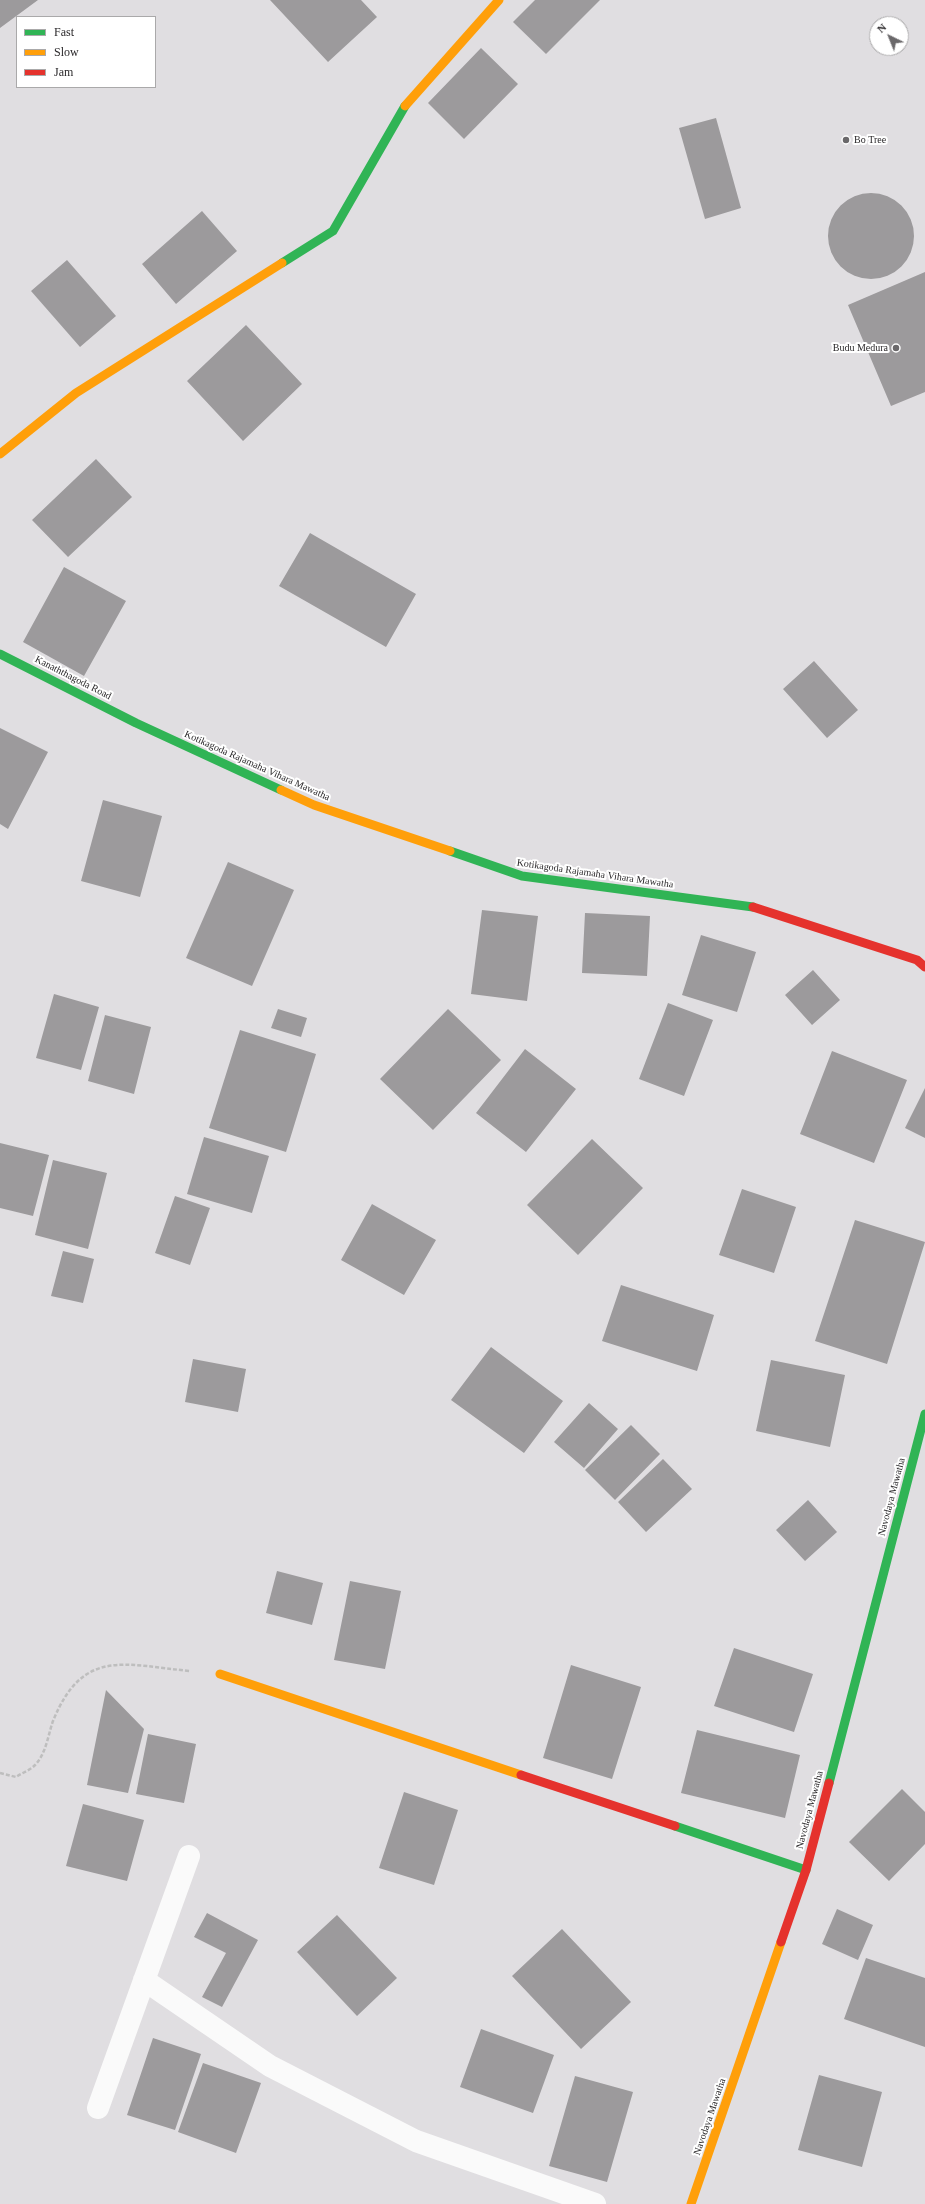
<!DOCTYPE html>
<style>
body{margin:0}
#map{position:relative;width:925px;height:2204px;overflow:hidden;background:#e0dee1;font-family:Georgia,serif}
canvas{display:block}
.legend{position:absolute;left:16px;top:16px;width:140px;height:72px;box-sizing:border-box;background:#fff;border:1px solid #aaa9aa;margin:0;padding:5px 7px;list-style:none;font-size:12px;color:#2a282a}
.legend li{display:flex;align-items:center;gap:8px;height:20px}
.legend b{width:20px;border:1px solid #aaa9aa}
.north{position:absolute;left:869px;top:16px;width:40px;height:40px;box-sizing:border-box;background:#fff;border:1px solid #aaa9aa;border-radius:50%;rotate:317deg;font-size:11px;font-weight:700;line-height:16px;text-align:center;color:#2a282a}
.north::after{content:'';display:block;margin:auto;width:14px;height:18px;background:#6a686a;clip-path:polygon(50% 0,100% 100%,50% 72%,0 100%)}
</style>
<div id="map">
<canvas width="925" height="2204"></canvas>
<ul class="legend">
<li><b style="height:5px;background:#30b455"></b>Fast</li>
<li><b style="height:5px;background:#ff9f0a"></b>Slow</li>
<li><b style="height:5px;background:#e5322d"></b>Jam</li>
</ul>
<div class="north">N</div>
</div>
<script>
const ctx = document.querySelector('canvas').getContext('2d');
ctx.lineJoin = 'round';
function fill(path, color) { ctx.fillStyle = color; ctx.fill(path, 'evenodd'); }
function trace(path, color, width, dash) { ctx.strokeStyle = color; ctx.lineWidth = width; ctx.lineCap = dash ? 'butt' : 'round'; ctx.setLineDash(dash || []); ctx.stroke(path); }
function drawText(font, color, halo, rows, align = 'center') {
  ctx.font = font + ' Georgia,serif'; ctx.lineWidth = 4; ctx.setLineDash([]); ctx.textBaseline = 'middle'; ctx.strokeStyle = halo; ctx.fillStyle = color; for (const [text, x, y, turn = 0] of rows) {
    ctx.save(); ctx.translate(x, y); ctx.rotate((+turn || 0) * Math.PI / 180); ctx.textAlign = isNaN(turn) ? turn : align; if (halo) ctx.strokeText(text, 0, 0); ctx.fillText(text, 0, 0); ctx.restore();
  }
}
const building = new Path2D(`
 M0,0H38L0,28Z
 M270,0H361L377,17L328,62Z
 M535,0H600L546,54L513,22Z
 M481,48L518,84L464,139L428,103Z
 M716,118L741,208L705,219L679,128Z
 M828 236a43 43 0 1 1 86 0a43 43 0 1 1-86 0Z
 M202,211L237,251L176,304L142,264Z
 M67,260L116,316L80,347L31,291Z
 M925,272V392L891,406L848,305Z
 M246,325L302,384L243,441L187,381Z
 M96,459L132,497L68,557L32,520Z
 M310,533L416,594L386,647L279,586Z
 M64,567L126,601L84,676L23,642Z
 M814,661L858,710L827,738L783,689Z
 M0,728L48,752L8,829L0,824Z
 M103,800L162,816L140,897L81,881Z
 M228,862L294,890L252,986L186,958Z
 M482,910L538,916L527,1001L471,994Z
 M585,913L650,916L647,976L582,973Z
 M701,935L756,952L737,1012L682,995Z
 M813,970L840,1000L812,1025L785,995Z
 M54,994L99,1007L81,1070L36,1058Z
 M668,1003L713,1020L684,1096L639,1079Z
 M278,1009L307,1018L301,1037L271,1028Z
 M448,1009L501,1060L433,1130L380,1079Z
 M105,1015L151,1027L134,1094L88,1081Z
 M240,1030L316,1054L286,1152L209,1128Z
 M525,1049L576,1089L526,1152L476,1113Z
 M832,1051L907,1080L874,1163L800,1134Z
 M925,1088V1138L905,1128Z
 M204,1137L269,1156L252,1213L187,1194Z
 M592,1139L643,1188L578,1255L527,1205Z
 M0,1143L49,1155L33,1216L0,1208Z
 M53,1160L107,1173L88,1249L35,1235Z
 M742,1189L796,1207L774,1273L719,1255Z
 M175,1196L210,1208L190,1265L155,1253Z
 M372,1204L436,1240L404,1295L341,1260Z
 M855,1220L925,1242L887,1364L815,1341Z
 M63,1251L94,1259L83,1303L51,1296Z
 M621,1285L714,1315L697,1371L602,1341Z
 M491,1347L563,1401L524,1453L451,1400Z
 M193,1359L246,1369L238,1412L185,1402Z
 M771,1360L845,1375L830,1447L756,1431Z
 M589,1403L618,1429L584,1468L554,1442Z
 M631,1425L660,1454L615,1500L585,1470Z
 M663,1459L692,1489L646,1532L618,1502Z
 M808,1500L837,1532L805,1561L776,1530Z
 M277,1571L323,1583L312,1625L266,1613Z
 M350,1581L401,1591L385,1669L334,1660Z
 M734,1648L813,1674L794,1732L714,1706Z
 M571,1665L641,1687L612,1779L543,1758Z
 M106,1690L144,1729L128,1793L87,1785Z
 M697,1730L800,1755L785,1818L681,1793Z
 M148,1734L196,1744L184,1803L136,1794Z
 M902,1789L925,1812V1844L889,1881L849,1842Z
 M404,1792L458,1810L434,1885L379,1868Z
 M83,1804L144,1820L127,1881L66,1866Z
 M837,1909L873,1925L858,1960L822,1944Z
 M207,1913L258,1940L222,2007L202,1997L226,1953L194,1937Z
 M337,1915L397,1978L357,2016L297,1952Z
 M562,1929L631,2002L581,2049L512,1976Z
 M866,1958L925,1978V2047L844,2019Z
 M481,2029L554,2055L533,2113L460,2087Z
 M153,2038L201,2054L175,2130L127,2115Z
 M203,2063L261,2083L236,2153L178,2132Z
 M819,2075L882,2092L862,2167L798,2150Z
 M575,2076L633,2092L607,2182L549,2166Z`);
const path = new Path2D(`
 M0,1773L16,1777C22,1773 30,1770 34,1766C46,1755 48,1735 53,1721C83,1647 125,1665 190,1671`);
const street = new Path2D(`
 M144,1980L270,2066L416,2141L595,2204
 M98,2108L189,1856`);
const fast = new Path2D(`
 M282,263L333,231L405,106
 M0,654L136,723L281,790
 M450,851L522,876L753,907
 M829,1783L925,1414
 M675,1826L806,1870`);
const slow = new Path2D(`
 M405,106L499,0
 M0,454L76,393L282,263
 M281,790L314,805L450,851
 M220,1674L521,1775
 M691,2204L781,1942`);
const jam = new Path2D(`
 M753,907L917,960L925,967
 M521,1775L675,1826
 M781,1942L806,1870L829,1783`);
const markers = [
 [846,140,4,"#6a686a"],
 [896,348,4,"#6a686a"]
];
const poiNames = [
 ["Bo Tree",854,140],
 ["Budu Medura",888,348,"right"]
];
const streetNames = [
 ["Kanaththagoda Road",73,678,27],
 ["Kotikagoda Rajamaha Vihara Mawatha",257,766,24],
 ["Kotikagoda Rajamaha Vihara Mawatha",595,874,8],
 ["Navodaya Mawatha",892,1497,-75],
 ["Navodaya Mawatha",810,1810,-75],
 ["Navodaya Mawatha",710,2117,-71]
];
fill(building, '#9c9a9c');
trace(path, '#bebebe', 2.5, [4, 2]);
trace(street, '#fafafa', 22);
trace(fast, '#30b455', 9);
trace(slow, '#ff9f0a', 9);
trace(jam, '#e5322d', 9);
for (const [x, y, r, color] of markers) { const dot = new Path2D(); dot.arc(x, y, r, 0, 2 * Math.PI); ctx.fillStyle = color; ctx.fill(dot); trace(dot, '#fff', 1.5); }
drawText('10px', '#2a282a', '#fff', poiNames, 'left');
drawText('10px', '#2a282a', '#fff', streetNames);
</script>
